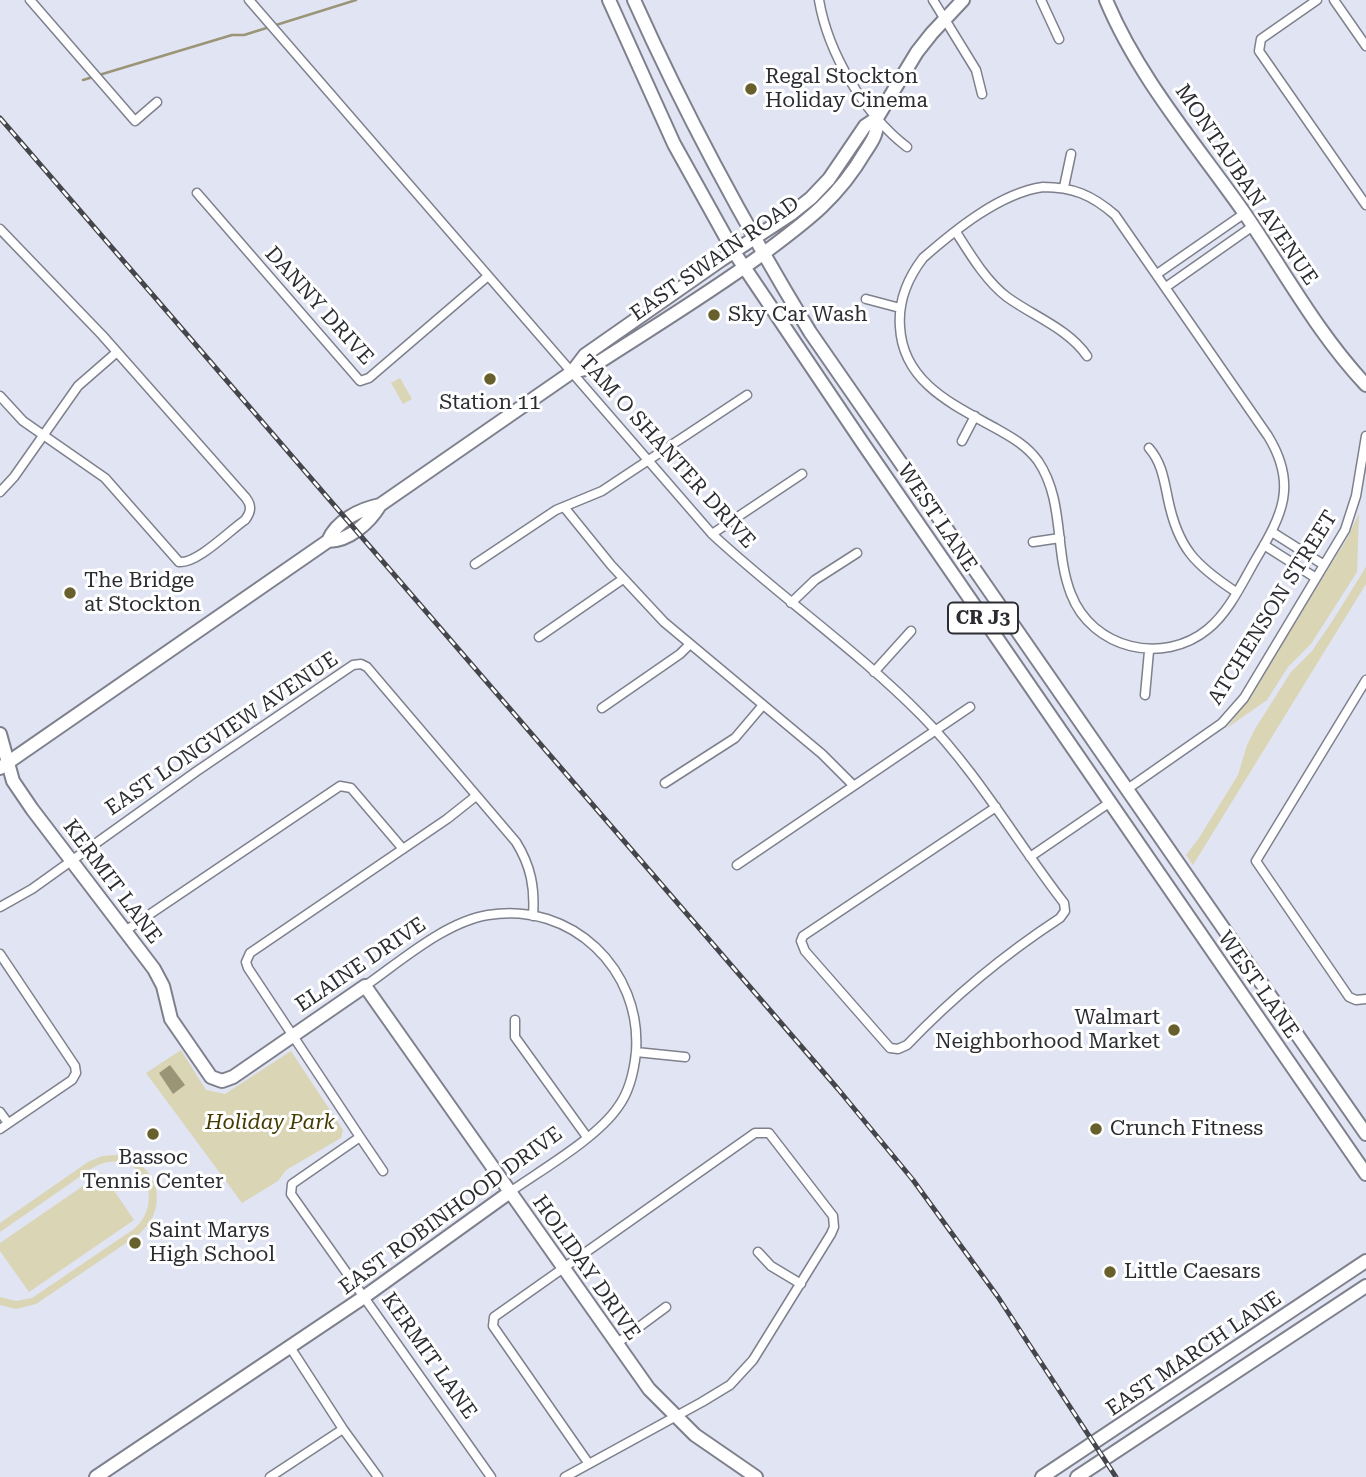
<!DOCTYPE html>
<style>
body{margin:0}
canvas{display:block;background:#e1e4f2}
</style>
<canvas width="1366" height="1477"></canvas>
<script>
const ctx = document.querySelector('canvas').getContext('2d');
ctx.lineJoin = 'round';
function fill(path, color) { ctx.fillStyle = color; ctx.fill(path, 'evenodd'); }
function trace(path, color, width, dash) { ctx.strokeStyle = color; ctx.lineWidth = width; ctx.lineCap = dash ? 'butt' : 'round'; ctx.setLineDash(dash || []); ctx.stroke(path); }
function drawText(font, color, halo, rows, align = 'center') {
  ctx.font = font + ' "Roboto Serif",serif'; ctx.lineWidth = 6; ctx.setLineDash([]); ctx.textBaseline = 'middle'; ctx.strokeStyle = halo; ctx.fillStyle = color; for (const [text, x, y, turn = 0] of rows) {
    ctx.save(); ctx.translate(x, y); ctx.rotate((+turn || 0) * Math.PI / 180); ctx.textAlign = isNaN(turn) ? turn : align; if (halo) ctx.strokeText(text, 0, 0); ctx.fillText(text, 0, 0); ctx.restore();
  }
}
const green = new Path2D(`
 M400,378L412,399L403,404L391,383Z
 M1359,513L1357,572L1311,644L1288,667L1267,700L1227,728L1248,698L1348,537Z
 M1366,567V584L1193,865L1186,855L1199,838L1238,775L1247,745L1255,729L1291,672L1312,651L1333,620Z
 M181,1050L206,1090L225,1094L291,1051L343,1130L341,1138L286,1170L278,1181L242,1203L146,1073Z
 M117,1155C159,1162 171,1208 138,1235L36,1304L16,1309L0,1305V1297L16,1301L32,1298L134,1229C165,1203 144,1152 104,1163C92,1166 81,1176 71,1183C48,1199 24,1215 0,1232V1223L88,1162L102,1156Z
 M102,1173L134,1220L29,1292L0,1251V1243Z`);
const water = new Path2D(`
 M170,1065L185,1085L173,1094L159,1073Z`);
const stream = new Path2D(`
 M99,75L232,35H244L356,0
 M83,80L93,77`);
const street = new Path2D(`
 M30,0L135,121L157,102
 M249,0L712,534C780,597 857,650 922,716C977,772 1016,841 1064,903L1065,911L1060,918C1005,954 953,997 907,1045L898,1049L890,1048L805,951L801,941L803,936L996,807
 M819,0C828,53 864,114 907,147
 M933,0L976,70L982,94
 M1041,0L1059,39
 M1317,0L1261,39L1259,51L1366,205
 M1334,0L1366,46
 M1043,187C1073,187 1092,195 1115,215L1268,436C1298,485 1282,515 1256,559C1242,583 1229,612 1208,629C1163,666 1092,649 1071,594C1054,551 1065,501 1038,461C1027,446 1013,438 997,429C954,405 903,383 900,327C898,301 907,279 923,258C955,230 1000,193 1043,187Z
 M1064,187L1071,154
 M197,193L360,381L369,378L488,276
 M0,229L102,335L246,498C252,506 251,512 245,520C229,531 197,564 179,562L105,478L23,421L0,396
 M956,232C970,254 986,281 1007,297C1033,316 1069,329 1087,356
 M1157,274L1245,213
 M1166,287L1253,226
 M866,299L900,308
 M962,441L975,416
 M1149,448C1162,463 1164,480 1168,499C1178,548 1195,565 1236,592
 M0,492L14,477L78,386L117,352
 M564,507L611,565L664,622L822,754L853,785
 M1272,532L1324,565
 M712,534L802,474
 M1033,542L1060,538
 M1264,545L1316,578
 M475,564L556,510L602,491L620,479L747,395
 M791,603L815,580L857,553
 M539,637L623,579
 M874,672L911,631
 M1366,680L1256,861L1349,997L1356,1000L1366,999
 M1145,695L1149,651
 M602,708L680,654L690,644
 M665,783L735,738L763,705
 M1126,790L1222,723L1244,698L1345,530L1356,496L1366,436
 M476,796L447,819L250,953L246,962L248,968L360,1137L292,1184L291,1194L491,1477
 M1030,857L1109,803
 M737,865L970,707
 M0,907L32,889L197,771L353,665L361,664L367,667L516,842C531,866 535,888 533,916
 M125,931L340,786L351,788L403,849
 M0,954L75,1066L76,1073L72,1080L0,1129
 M365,986C401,961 445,922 488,915C572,901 642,970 636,1052C634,1072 630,1091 618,1107C597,1138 541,1170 510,1192
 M515,1020V1037L587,1137
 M636,1052L685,1057
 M0,1112L8,1123
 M360,1137L383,1171
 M758,1252L771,1266L801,1284
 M616,1344L666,1307
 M290,1347L343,1429L378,1477
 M270,1477L343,1429
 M565,1477L702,1402L730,1385L753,1360L831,1234L834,1227L833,1216L769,1133H755L494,1317L493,1326L589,1464`);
const secondary = new Path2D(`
 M1106,0C1138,77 1195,143 1243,211C1283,269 1317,333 1366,385
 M572,372L590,368C647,331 705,296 760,256C804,223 837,200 865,152C873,140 878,133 877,118
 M328,541C349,541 369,523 380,505
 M0,734L13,781L32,809L154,969L163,986L171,1019L211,1077L222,1081L233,1077L365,986L649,1389L695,1435L756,1477
 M0,768L328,541C336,521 360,509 380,505L572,372L585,355L721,260L791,214L811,198L829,179L865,126L877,118L917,52L932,33L963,0
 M96,1477L364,1297L510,1192`);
const primary = new Path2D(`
 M609,0L674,144L734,252L864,445L1366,1174
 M634,0C685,114 745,225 810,332L1366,1134
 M1042,1477L1366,1261
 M1077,1477L1366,1286`);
const rail = new Path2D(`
 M0,118L838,1089L913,1180L998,1297L1116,1477`);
const markers = [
 [751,89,7,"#67602c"],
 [714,315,7,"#67602c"],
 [490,379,7,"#67602c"],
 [70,593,7,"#67602c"],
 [1174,1030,7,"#67602c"],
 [1096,1129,7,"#67602c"],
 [153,1134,7,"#67602c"],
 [135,1243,7,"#67602c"],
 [1110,1272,7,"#67602c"]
];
const shields = [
 [983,618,70]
];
const shieldNames = [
 ["CR J3",983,618]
];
const poiNames = [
 ["Regal Stockton",765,77],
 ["Holiday Cinema",765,101],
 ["Sky Car Wash",728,315],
 ["Station 11",490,403,"center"],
 ["The Bridge",84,581],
 ["at Stockton",84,605],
 ["Walmart",1160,1018,"right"],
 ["Neighborhood Market",1160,1042,"right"],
 ["Crunch Fitness",1110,1129],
 ["Bassoc",153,1158,"center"],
 ["Tennis Center",153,1182,"center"],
 ["Saint Marys",149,1231],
 ["High School",149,1255],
 ["Little Caesars",1124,1272]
];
const streetNames = [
 ["MONTAUBAN AVENUE",1246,185,56],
 ["EAST SWAIN ROAD",715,259,-35],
 ["DANNY DRIVE",319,306,48],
 ["TAM O SHANTER DRIVE",667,452,48],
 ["WEST LANE",937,518,56],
 ["ATCHENSON STREET",1273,608,-58],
 ["EAST LONGVIEW AVENUE",222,734,-34],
 ["KERMIT LANE",112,882,53],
 ["ELAINE DRIVE",361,965,-34],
 ["WEST LANE",1258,985,55],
 ["EAST ROBINHOOD DRIVE",451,1211,-36],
 ["HOLIDAY DRIVE",586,1268,55],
 ["EAST MARCH LANE",1194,1354,-34],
 ["KERMIT LANE",429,1356,55]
];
const parkNames = [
 ["Holiday Park",270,1123]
];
fill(green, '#d9d5b5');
fill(water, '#9a9576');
trace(stream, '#9a9576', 2.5);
trace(street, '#7e808d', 11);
trace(secondary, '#7e808d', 16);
trace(primary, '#7e808d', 16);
trace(street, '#fff', 8);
trace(secondary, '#fff', 12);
trace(primary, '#fff', 12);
trace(rail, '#45464c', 5);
trace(rail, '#fff', 2.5, [8]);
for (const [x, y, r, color] of markers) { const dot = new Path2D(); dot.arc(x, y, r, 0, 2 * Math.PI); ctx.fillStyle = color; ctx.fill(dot); trace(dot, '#fff', 2.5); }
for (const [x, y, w] of shields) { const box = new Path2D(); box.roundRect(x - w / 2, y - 15.5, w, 31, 5); ctx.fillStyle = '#fff'; ctx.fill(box); trace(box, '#2c2d32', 2); }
drawText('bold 19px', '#2c2d32', null, shieldNames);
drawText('21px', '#2c2d32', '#fff', poiNames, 'left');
drawText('21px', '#2c2d32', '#fff', streetNames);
drawText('italic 21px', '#433b00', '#fff', parkNames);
</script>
